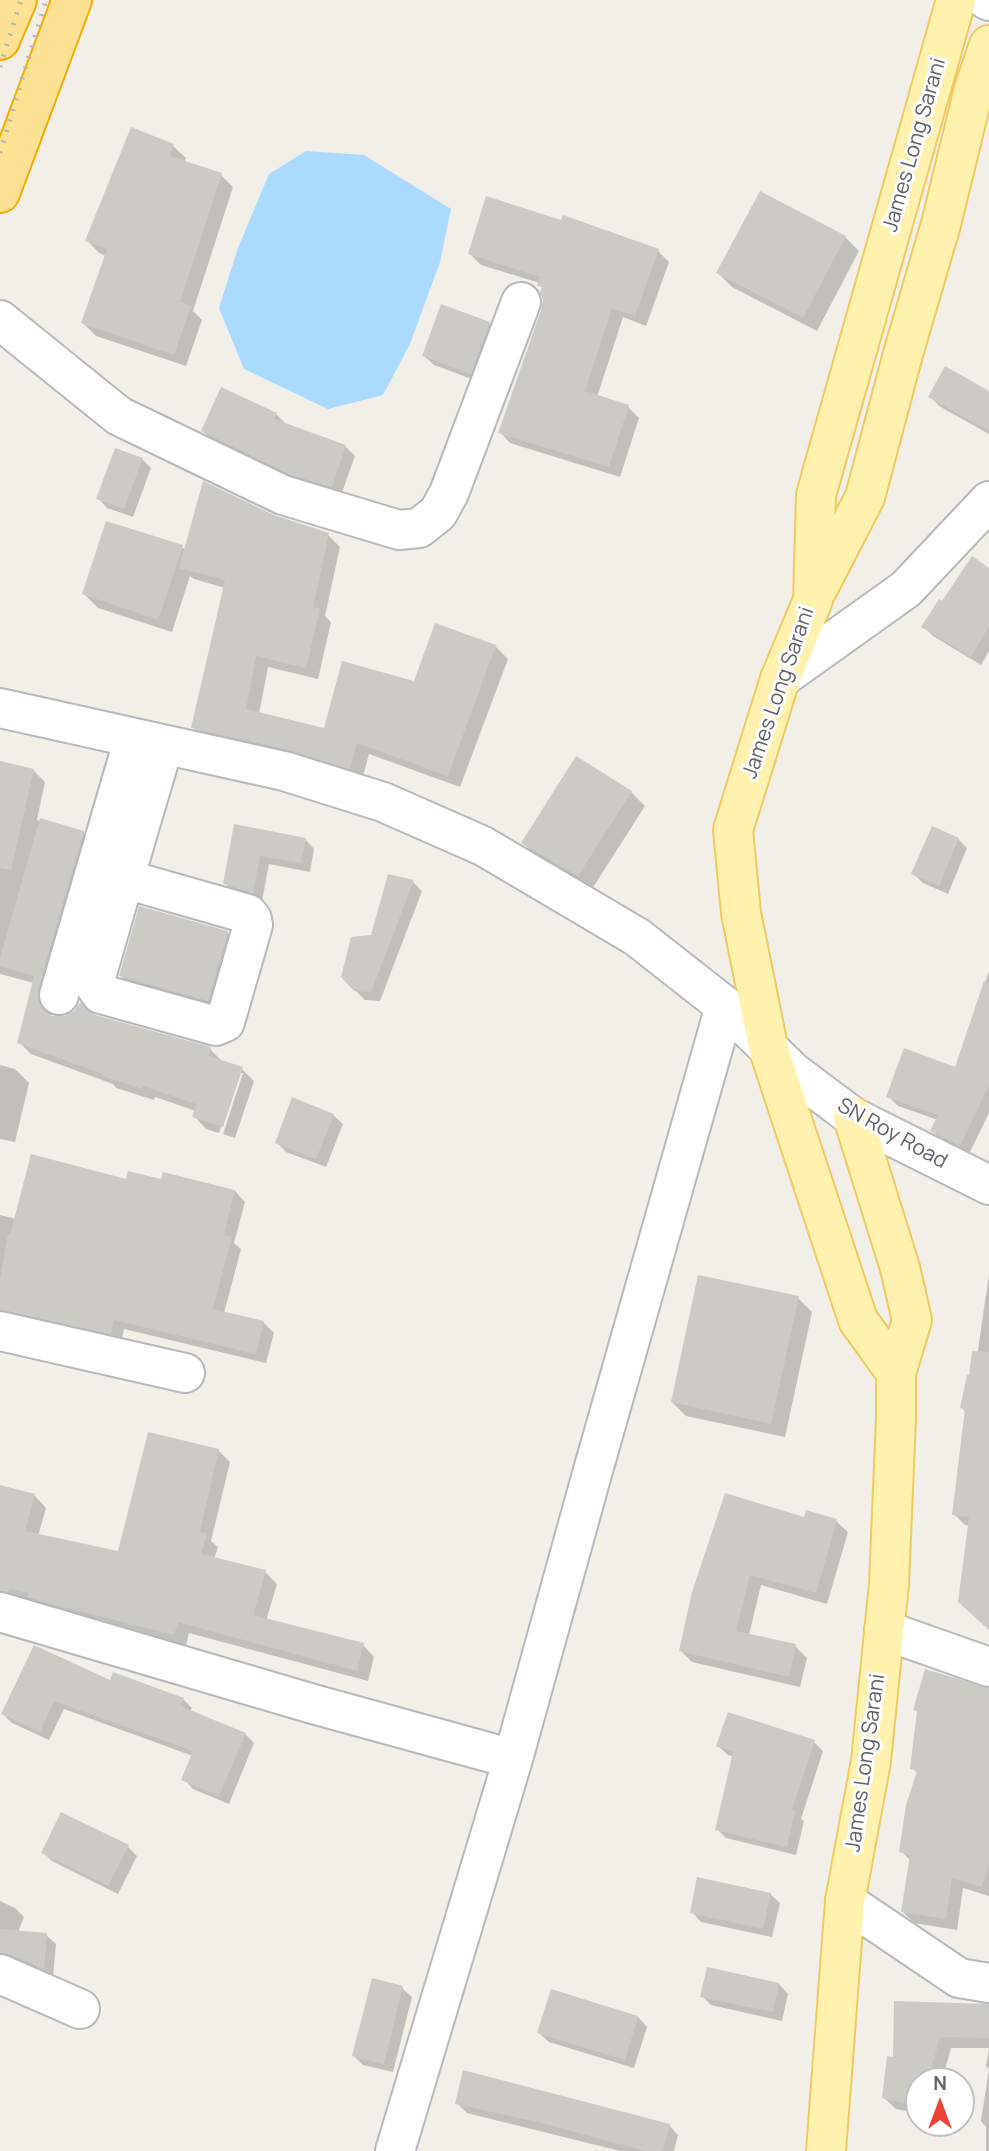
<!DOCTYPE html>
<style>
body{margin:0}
#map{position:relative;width:989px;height:2151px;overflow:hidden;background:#f1efe8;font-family:Manrope,sans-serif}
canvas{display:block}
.north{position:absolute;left:905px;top:2067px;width:70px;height:70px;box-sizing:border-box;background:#fff;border:2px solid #bfc1c3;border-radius:50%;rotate:0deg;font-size:19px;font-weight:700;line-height:28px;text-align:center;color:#5f6368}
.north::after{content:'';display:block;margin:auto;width:24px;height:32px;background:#ea4335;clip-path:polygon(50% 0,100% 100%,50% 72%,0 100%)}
</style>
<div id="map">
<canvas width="989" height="2151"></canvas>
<div class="north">N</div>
</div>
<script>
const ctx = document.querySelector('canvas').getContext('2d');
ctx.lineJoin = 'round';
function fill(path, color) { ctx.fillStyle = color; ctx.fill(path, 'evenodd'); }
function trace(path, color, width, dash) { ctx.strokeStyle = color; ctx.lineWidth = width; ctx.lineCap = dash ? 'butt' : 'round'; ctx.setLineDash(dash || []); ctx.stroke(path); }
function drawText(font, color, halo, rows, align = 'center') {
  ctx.font = font + ' Manrope,sans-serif'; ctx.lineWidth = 6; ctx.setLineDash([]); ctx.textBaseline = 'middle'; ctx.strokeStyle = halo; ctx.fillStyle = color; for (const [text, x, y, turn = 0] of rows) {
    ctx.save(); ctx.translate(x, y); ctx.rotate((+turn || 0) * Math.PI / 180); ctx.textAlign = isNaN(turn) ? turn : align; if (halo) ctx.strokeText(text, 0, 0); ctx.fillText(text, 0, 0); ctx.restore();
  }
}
const water = new Path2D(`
 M306,151L364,155L451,209L440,262L410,344L383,395L328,409L244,369L219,308L238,248L269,174Z`);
const shadow = new Path2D(`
 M173,146L186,158L184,163L221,175L233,187L193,311L202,320L186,366L96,336L83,323L106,256L99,253L87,240Z
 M564,218L658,251L669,262L646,326L623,317L597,397L628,407L639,418L620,477L510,443L500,432L543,310V289L540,283L481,265L470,254L562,223Z
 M845,237L859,251L817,331L732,287L718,273Z
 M489,323L499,333L480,382L434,365L424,356Z
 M989,393V434L939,406L930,396Z
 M276,414L285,423L345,446L355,456L341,495L302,483L212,440L203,431Z
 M142,459L151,468L133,517L107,508L98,498Z
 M273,516L328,535L340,547L325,616L331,622L318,679L268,667L259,714L325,730L415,683L436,625L496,647L508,659L460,787L369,754L362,780L205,740L193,727L225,588L194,579L190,576L172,632L98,608L84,594L182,547L186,551Z
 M989,570V651L981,665L933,636L924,627L942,603Z
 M0,763L33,770L45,782L37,820L83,832L95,845L49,1002L51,1017H94L210,1049L222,1061L242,1069L254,1081L235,1138L223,1134L243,1073H239L219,1133L206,1129L194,1116L196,1111L155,1097L154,1100L116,1088L113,1084L31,1054L19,1042L34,983L0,974Z
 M631,792L645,806L592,889L537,857L523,843Z
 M236,826L305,839L314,849L310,872L269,864L262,901L234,893L225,883Z
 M958,839L967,848L948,894L923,883L913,873Z
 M413,882L422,891L380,1001L365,1000L355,990L373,937Z
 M140,908L228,933L241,947L222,1014L135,990L121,976Z
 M989,971V1113L969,1154L942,1140L932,1131L938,1120L898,1106L888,1096L956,1070Z
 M0,1065L15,1069L29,1083L15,1142L0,1139Z
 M333,1115L343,1124L326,1167L286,1152L277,1142Z
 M127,1181L235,1191L245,1202L234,1243L241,1249L224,1313L264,1323L274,1333L266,1363L124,1329L121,1343L0,1322V1215L16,1219Z
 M989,1274V1629L970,1526L965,1525L954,1514L966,1412L962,1408L974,1378Z
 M798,1298L812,1312L785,1437L686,1416L672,1402Z
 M218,1450L230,1462L211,1541L218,1547L214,1559L265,1572L277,1584L266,1621L363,1645L374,1657L368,1681L189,1633L186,1645L61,1614L35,1603L0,1593V1486L35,1496L46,1508L38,1536L119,1553Z
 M806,1519L836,1521L848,1532L827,1604L761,1585L749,1635L795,1646L807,1658L800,1687L692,1662L681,1651L694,1593Z
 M111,1682L183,1699L192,1708L190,1712L245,1734L254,1743L229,1804L193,1789L184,1779L193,1756L64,1709L49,1740L12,1723L3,1714Z
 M989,1690V1896L963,1888L957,1930L914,1923L903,1912L911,1861L901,1851L918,1774L912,1768L918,1712L915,1709Z
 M814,1742L823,1751L801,1819L804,1821L796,1855L726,1838L717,1829L734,1757L728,1755L718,1746Z
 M128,1847L137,1856L118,1894L52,1861L43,1852Z
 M770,1894L780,1903L772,1937L701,1922L692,1912Z
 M0,1901L15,1908L24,1917L18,1932L46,1935L56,1944L53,1977L0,1964Z
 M779,1984L788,1994L782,2021L711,2005L702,1996Z
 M402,1988L412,1997L393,2072L363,2065L354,2056Z
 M989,2011V2151H986V2127L981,2121L989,2069L986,2066L989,2048H951L942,2081H919V2114L896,2109L884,2098L895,2059Z
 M638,2017L647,2027L634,2068L549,2042L539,2033Z
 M457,2103L669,2125L678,2135L674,2151H620L467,2113Z`);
const building = new Path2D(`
 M131,127L174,144L170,156L222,173L180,302L191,306L174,355L81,323L107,249L85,241Z
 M760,191L846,236L803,318L716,273Z
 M486,196L561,220L563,215L659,249L635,316L612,308L585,391L629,405L609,467L498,433L541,310L543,299L540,293L542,287L537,286L540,277L468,254Z
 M441,304L490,322L471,374L422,356Z
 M945,366L989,391V431L928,397Z
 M221,387L277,413L274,419L346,445L332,487L291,475L201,431Z
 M115,448L143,458L124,509L96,499Z
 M203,481L274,515L329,533L313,607L320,609L306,668L256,656L246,709L324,728L342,661L414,681L435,623L496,645L448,776L357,743L350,769L289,750L191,728L225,580L179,568Z
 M106,521L183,545L158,620L82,594Z
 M972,556L989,568V627L971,657L921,627L939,599L942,601Z
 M576,756L632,791L578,876L521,843Z
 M0,761L34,769L11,870L0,868Z
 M40,818L84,831L38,989V1000L43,1010L52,1016H64L74,1011L80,1002L95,1015L211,1047L209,1056L243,1067L223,1127L192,1117L196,1104L143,1086L142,1089L102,1076L103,1074L17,1043L34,976L0,966V958Z
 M234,824L306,838L301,863L260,856L253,893L223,884Z
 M932,826L959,838L939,886L911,874Z
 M388,874L414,880L371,992L354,991L341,977L351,937L371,935Z
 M139,906L228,931L208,1001L119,976Z
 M984,981L989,982V1085L960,1146L930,1131L938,1115L886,1097L904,1048L955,1067Z
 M292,1097L334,1114L316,1159L275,1143Z
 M31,1154L126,1179L128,1171L161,1179L163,1172L235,1190L224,1235L232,1237L213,1309L264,1321L256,1354L114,1320L111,1334L0,1310V1279L8,1234L10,1235Z
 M698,1275L799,1296L771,1424L671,1402Z
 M972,1351L989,1352V1630L958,1602L969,1517L952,1515L965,1409L960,1408L967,1375H969Z
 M148,1432L219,1449L200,1532L207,1534L201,1554L266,1570L253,1615L364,1643L357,1671L178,1622L174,1635L48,1603L27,1597L28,1593L9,1588L8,1592L0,1591V1485L35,1494L25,1531L118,1551Z
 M725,1493L804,1517L806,1510L837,1519L816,1593L750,1575L736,1631L796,1644L789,1677L679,1651L692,1592Z
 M34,1645L110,1680L113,1672L184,1698L180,1706L246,1733L219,1796L181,1780L193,1751L54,1701L40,1732L1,1714Z
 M925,1669L989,1688V1864L982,1887L952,1878L946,1919L901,1912L910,1855L899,1852L906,1805L917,1771L910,1769L917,1711L913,1710Z
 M728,1712L815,1740L792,1810H795L787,1847L715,1830L733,1752L716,1746Z
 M61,1812L129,1845L108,1886L41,1853Z
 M697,1877L771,1893L763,1929L690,1913Z
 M0,1929L47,1933L44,1969L9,1954L0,1953Z
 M707,1967L779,1983L773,2012L700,1997Z
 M372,1978L403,1986L384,2064L352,2056Z
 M551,1989L638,2016L625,2060L537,2033Z
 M894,2001L989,2004V2038L940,2037L928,2081H919V2106L882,2098L887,2056L893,2057Z
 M463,2070L670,2124L663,2151H645L538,2122L455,2104Z`);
const minor = new Path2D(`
 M987,0L989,1
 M0,320L119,416L283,495L399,530L419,528L438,513L449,493L521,302
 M780,679L906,589L989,501
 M0,708L284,771L383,802L483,846L637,937L725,1006L793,1072L853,1117L989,1185
 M125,879L248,914L252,919L253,925L225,1022L216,1026L101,994L94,984C117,904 140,824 164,745
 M59,995L134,738
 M0,1331L185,1373
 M0,1612L313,1704L513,1759
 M884,1630L989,1667
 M845,1901L959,1978L989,1983
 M0,1974L80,2009
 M395,2151L513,1759L592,1474L725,1006`);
const major = new Path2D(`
 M818,588L865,497L903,354L941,224L974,89L989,45
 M896,1373L858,1320L768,1047L741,913L733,830L780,679L813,600L816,495L956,0
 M826,2151L845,1901L871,1761L889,1584L896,1418V1373L912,1320L900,1268L853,1117`);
const highway = new Path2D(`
 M0,40L17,0
 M0,193L72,0`);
const rail = new Path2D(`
 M0,67L21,0
 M0,153L46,0`);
const streetNames = [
 ["James Long Sarani",915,145,-74],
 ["James Long Sarani",779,693,-71],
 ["SN Roy Road",892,1134,29],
 ["James Long Sarani",866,1763,-82]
];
fill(water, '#aadaff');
fill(shadow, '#0003');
fill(building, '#cccac5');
trace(minor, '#b5b8bc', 42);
trace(major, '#f2c960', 42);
trace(highway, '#f9ab00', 42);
trace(minor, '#fff', 38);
trace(major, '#fff2af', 38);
trace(highway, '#fde293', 38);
trace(rail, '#b6b7b8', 5, [2, 9]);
drawText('21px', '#5f6368', '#fff', streetNames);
</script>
